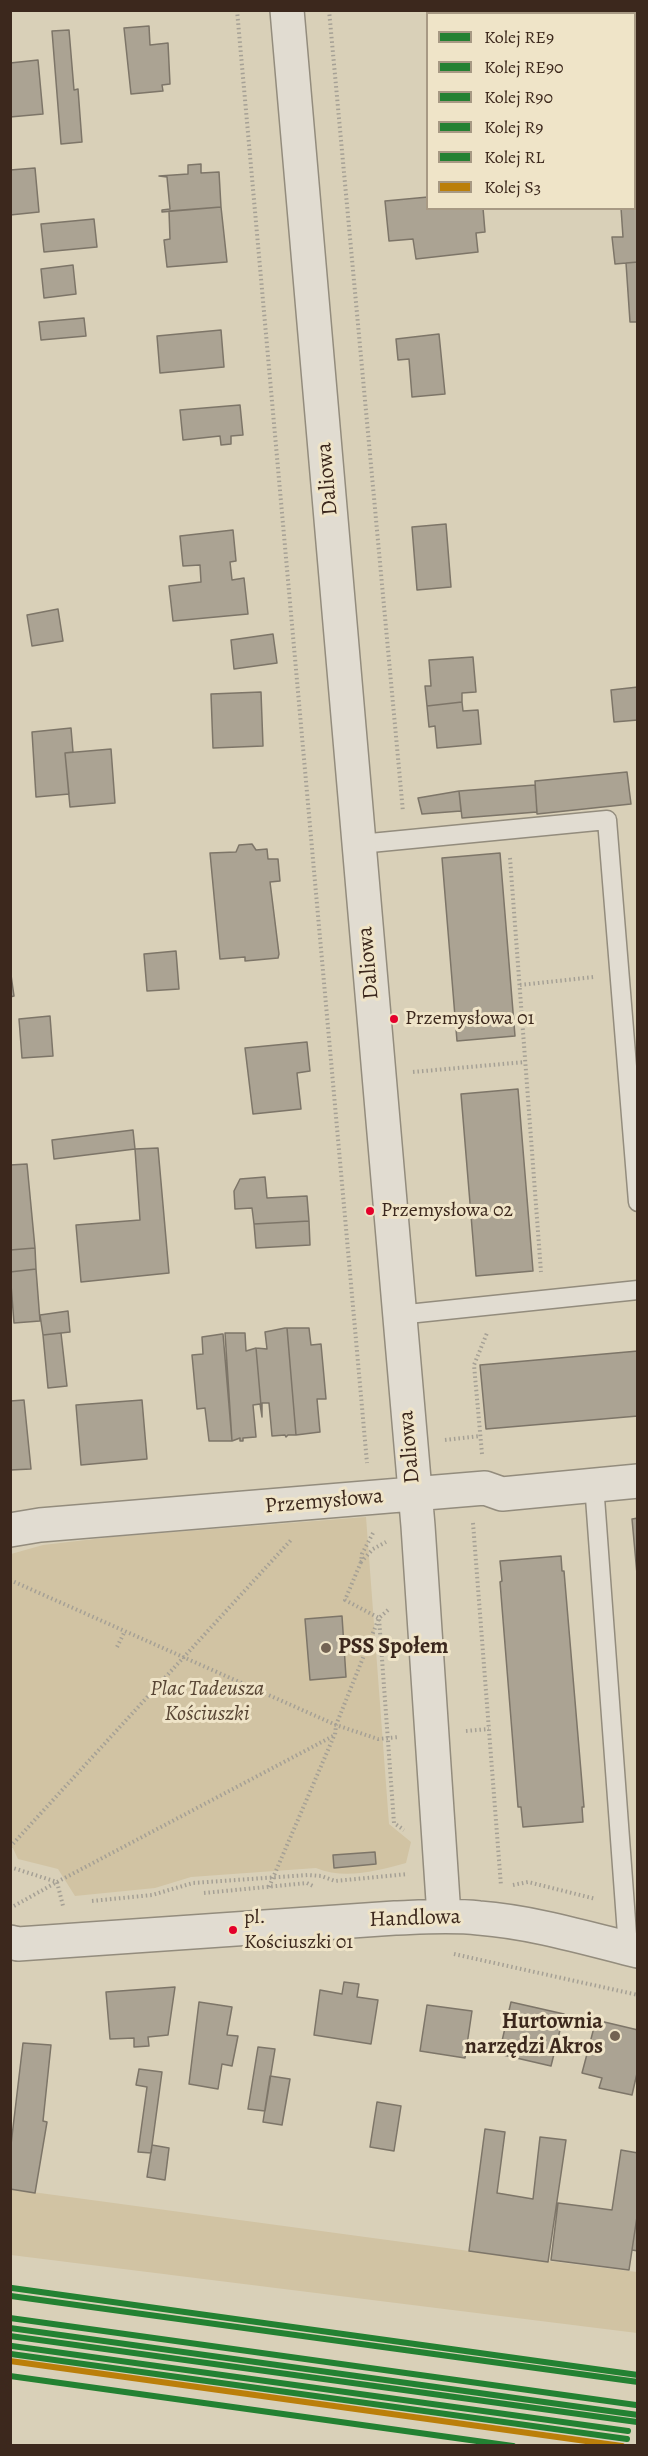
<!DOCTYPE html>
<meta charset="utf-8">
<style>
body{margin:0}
#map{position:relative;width:648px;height:2456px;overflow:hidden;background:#d9d0b8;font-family:Alegreya,serif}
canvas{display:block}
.frame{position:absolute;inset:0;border:12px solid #3c281d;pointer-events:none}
.legend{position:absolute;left:426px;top:12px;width:210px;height:198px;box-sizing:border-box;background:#efe4c8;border:2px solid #a79984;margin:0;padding:8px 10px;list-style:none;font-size:18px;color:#3c281d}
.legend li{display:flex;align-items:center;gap:12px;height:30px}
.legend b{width:30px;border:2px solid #a79984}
</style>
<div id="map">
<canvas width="648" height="2456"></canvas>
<div class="frame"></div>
<ul class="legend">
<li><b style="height:8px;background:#238132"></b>Kolej RE9</li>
<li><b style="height:8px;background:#238132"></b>Kolej RE90</li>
<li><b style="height:8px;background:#238132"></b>Kolej R90</li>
<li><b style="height:8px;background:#238132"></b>Kolej R9</li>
<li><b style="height:8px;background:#238132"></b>Kolej RL</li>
<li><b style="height:8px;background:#bb7f0a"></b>Kolej S3</li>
</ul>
</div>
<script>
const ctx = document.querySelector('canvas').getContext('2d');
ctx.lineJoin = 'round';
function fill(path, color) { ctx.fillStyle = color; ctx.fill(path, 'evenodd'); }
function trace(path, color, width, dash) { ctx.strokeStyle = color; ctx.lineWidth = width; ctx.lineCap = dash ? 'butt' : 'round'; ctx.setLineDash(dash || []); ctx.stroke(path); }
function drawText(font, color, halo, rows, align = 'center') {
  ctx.font = font + ' Alegreya,serif'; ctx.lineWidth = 6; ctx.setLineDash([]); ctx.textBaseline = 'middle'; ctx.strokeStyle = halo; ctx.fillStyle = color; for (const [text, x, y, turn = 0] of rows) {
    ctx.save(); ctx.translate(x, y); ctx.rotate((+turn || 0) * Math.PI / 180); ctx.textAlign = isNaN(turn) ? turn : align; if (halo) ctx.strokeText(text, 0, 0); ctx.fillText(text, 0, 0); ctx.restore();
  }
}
const green = new Path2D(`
 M366,1517L389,1824L411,1842L406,1863C376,1871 345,1880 316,1868L191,1877L155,1888L75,1896L58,1869L18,1859L11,1844V1554L43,1545L112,1537Z
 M10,2189L469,2251L637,2272V2333L11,2255Z`);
const building = new Path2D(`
 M503,10H567L568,14H503Z
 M626,10H638V94H634V14H627Z
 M149,26L150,45L168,43L170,84L162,85L163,91L131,94L124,28Z
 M69,30L74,90L78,89L82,142L61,144L52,31Z
 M38,60L43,114L10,117V63Z
 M634,94H638V144L634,103Z
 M634,111L637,144H634Z
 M201,164V173L219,172L221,207L162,212V210L170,209L167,177L159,176L188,174V165Z
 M35,168L39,212L10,215V170Z
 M638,178V262L615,264L612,237H623L621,208H634V179Z
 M428,197V208H483L485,232L476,233L478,252L416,259L413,239L389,241L385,201Z
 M221,207L227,262L167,267L164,240L170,239L169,211Z
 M94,219L97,247L44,252L41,224Z
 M638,262V322H630L626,263Z
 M73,265L76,294L44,298L41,269Z
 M84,318L86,336L41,340L39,322Z
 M221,330L224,367L160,373L157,336Z
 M439,334L445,394L412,397L409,359L398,360L396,339Z
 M240,405L243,435L231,436V444L221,445L220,436L183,440L180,410Z
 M446,524L451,587L417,590L412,527Z
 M233,530L236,561L230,562L232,580L244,578L248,614L173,621L169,586L201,582L200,565L183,566L180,536Z
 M58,609L63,641L32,646L27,615Z
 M273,634L277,663L234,669L231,640Z
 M473,657L476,692L462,693V702L427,706L425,686H431L429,660Z
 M638,687V720L614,722L611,690Z
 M261,692L263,746L213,748L211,694Z
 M462,702L463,711L478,710L481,744L437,748L435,726L429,727L427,706Z
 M71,728L73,752L65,753L69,794L36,797L32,732Z
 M111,749L115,803L70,807L65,753Z
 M627,772L631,804L537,814L535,781Z
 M535,785L537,812L462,818L459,791Z
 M459,791L461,811L422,814L418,798Z
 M252,844L256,850L267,849L268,859H278L280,881L270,882L279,954L278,958L245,961V957L220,959L210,853L236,852L239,845Z
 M500,853L515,1036L457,1041L442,858Z
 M176,951L179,989L147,991L144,954Z
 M10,968L14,996L10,997Z
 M50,1016L53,1056L22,1058L19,1019Z
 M307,1042L310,1071L297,1073L301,1109L253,1114L245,1048Z
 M518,1089L533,1271L476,1276L461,1094Z
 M133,1130L135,1149L54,1159L52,1140Z
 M158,1148L169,1273L81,1282L76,1225L140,1220L135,1149Z
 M27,1164L35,1248L10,1250V1165Z
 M265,1177L267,1198L307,1196L309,1221L254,1224L252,1208L235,1209L234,1191L240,1179Z
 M309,1221L310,1245L256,1248L254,1224Z
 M35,1248L36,1269L10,1272V1250Z
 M36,1269L40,1321L14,1323L10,1272Z
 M68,1311L70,1332L43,1335L40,1315Z
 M285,1328H287L296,1435H288L286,1437L285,1435L272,1436L269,1403H262V1417L256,1348L267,1349L265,1332Z
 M287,1328H309L311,1345L321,1344L326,1399H317L320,1432L296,1435Z
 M61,1333L67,1386L48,1388L43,1335Z
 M225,1333H245L246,1351L256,1348L262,1417L260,1404L253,1405L256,1437L243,1438V1441H240V1438L232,1441Z
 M222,1334H223L232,1441H209L205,1408L197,1409L192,1355L203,1354L202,1337Z
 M638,1351V1416L486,1429L480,1365Z
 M24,1400L31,1469L10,1470V1401Z
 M142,1400L147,1459L81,1465L76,1405Z
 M638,1518V1585L632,1519Z
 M561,1556L562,1571H564L584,1807H582L583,1822L523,1827L521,1807H518L500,1582L502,1581L500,1561Z
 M342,1616L346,1677L310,1680L305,1619Z
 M375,1852L376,1864L334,1868L333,1855Z
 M344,1982L359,1984L357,1997L378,2000L371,2044L314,2035L320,1990L342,1994Z
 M175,1987L168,2035L148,2037L149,2046L134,2047V2038L110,2039L106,1992Z
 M199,2002L232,2007L227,2035L238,2036L232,2066L222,2064L218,2089L189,2084Z
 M511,2002L564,2014L551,2066L499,2054Z
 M427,2005L472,2011L465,2058L420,2051Z
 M596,2020L638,2030V2069L632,2095L599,2088L602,2078L582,2073Z
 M23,2043L51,2045L43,2121L47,2122L35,2193L10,2189V2153Z
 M258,2047L275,2049L265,2111L248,2109Z
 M139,2069L162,2072L151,2153L138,2152L147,2087L136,2085Z
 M270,2076L290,2079L282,2125L263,2122Z
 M377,2102L401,2106L394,2151L370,2147Z
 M485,2129L505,2132L497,2193L533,2199L540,2137L566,2140L548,2262L469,2251Z
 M152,2145L169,2148L165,2180L147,2177Z
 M621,2150L638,2153V2210L629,2270L551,2260L558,2203L612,2210Z
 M638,2210V2251L632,2250Z`);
const path = new Path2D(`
 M237,10L367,1463
 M329,10L403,812
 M510,858L541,1272
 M520,985L594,977
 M413,1072L525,1062
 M445,1440L480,1436
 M482,1454L474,1365L487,1333
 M473,1523L501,1886
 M373,1533L362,1554L361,1562L373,1549L386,1542
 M10,1580L336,1725L378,1739L399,1737
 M388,1610L379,1618L394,1823L404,1830
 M117,1647L125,1631
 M466,1731L489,1729
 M10,1847L291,1540
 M10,1867L57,1882L335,1735L336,1725L379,1618L345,1600L361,1562
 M513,1885L528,1882L596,1899
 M269,1887L334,1736
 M204,1893L307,1883L315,1887
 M92,1901L152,1895L193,1883L308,1875L321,1876L335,1881L408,1874
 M14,1906L57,1882L63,1906
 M454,1954L638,1995`);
const service = new Path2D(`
 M360,844L607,820L638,1202
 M398,1315L638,1290
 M594,1484L628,1948`);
const minor = new Path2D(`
 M287,10L418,1526L444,1916
 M10,1530L40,1525L485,1488L502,1494L638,1481
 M10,1942L18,1944L395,1918C423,1917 451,1915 479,1918C532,1922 586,1938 638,1951`);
const rail1 = new Path2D(`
 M10,2328L638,2415`);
const rail2 = new Path2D(`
 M10,2336L637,2422`);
const rail3 = new Path2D(`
 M11,2296L638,2382
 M11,2354L627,2439`);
const rail4 = new Path2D(`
 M10,2318L636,2405
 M10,2376L513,2446`);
const rail5 = new Path2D(`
 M12,2288L638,2375
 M12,2346L628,2431`);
const rail6 = new Path2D(`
 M10,2361L622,2446`);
const markers = [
 [394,1019,5,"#e4002b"],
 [370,1211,5,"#e4002b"],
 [326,1648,6,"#736353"],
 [233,1930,5,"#e4002b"],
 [615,2036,6,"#736353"]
];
const busNames = [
 ["Przemysłowa 01",405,1019],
 ["Przemysłowa 02",381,1211],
 ["pl.",244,1918],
 ["Kościuszki 01",244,1943]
];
const streetNames = [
 ["Daliowa",328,479,-95],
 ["Daliowa",369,963,-95],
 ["Daliowa",410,1447,-95],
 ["Przemysłowa",324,1502,-5],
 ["Handlowa",415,1919,-2]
];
const poiNames = [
 ["PSS Społem",338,1648],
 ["Hurtownia",603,2023,"right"],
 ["narzędzi Akros",603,2048,"right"]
];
const parkNames = [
 ["Plac Tadeusza",207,1690],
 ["Kościuszki",207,1715]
];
fill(green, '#d1c3a3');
fill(building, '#aba393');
trace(building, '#7d7568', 1.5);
trace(service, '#938c7d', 21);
trace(minor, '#938c7d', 36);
trace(path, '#a5a095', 4, [1.5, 3]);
trace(service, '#e1dcd1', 18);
trace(minor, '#e1dcd1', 33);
trace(rail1, '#238132', 6);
trace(rail2, '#238132', 6);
trace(rail3, '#238132', 6);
trace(rail4, '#238132', 6);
trace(rail5, '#238132', 6);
trace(rail6, '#bb7f0a', 6);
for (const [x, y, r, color] of markers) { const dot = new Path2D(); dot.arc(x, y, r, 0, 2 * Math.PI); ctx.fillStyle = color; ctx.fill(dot); trace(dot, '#efe4c8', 2); }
drawText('20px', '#3c281d', '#efe4c8', busNames, 'left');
drawText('22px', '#3c281d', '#efe4c8', streetNames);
drawText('bold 22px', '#3c281d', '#efe4c8', poiNames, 'left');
drawText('italic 22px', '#584534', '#efe4c8', parkNames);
</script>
